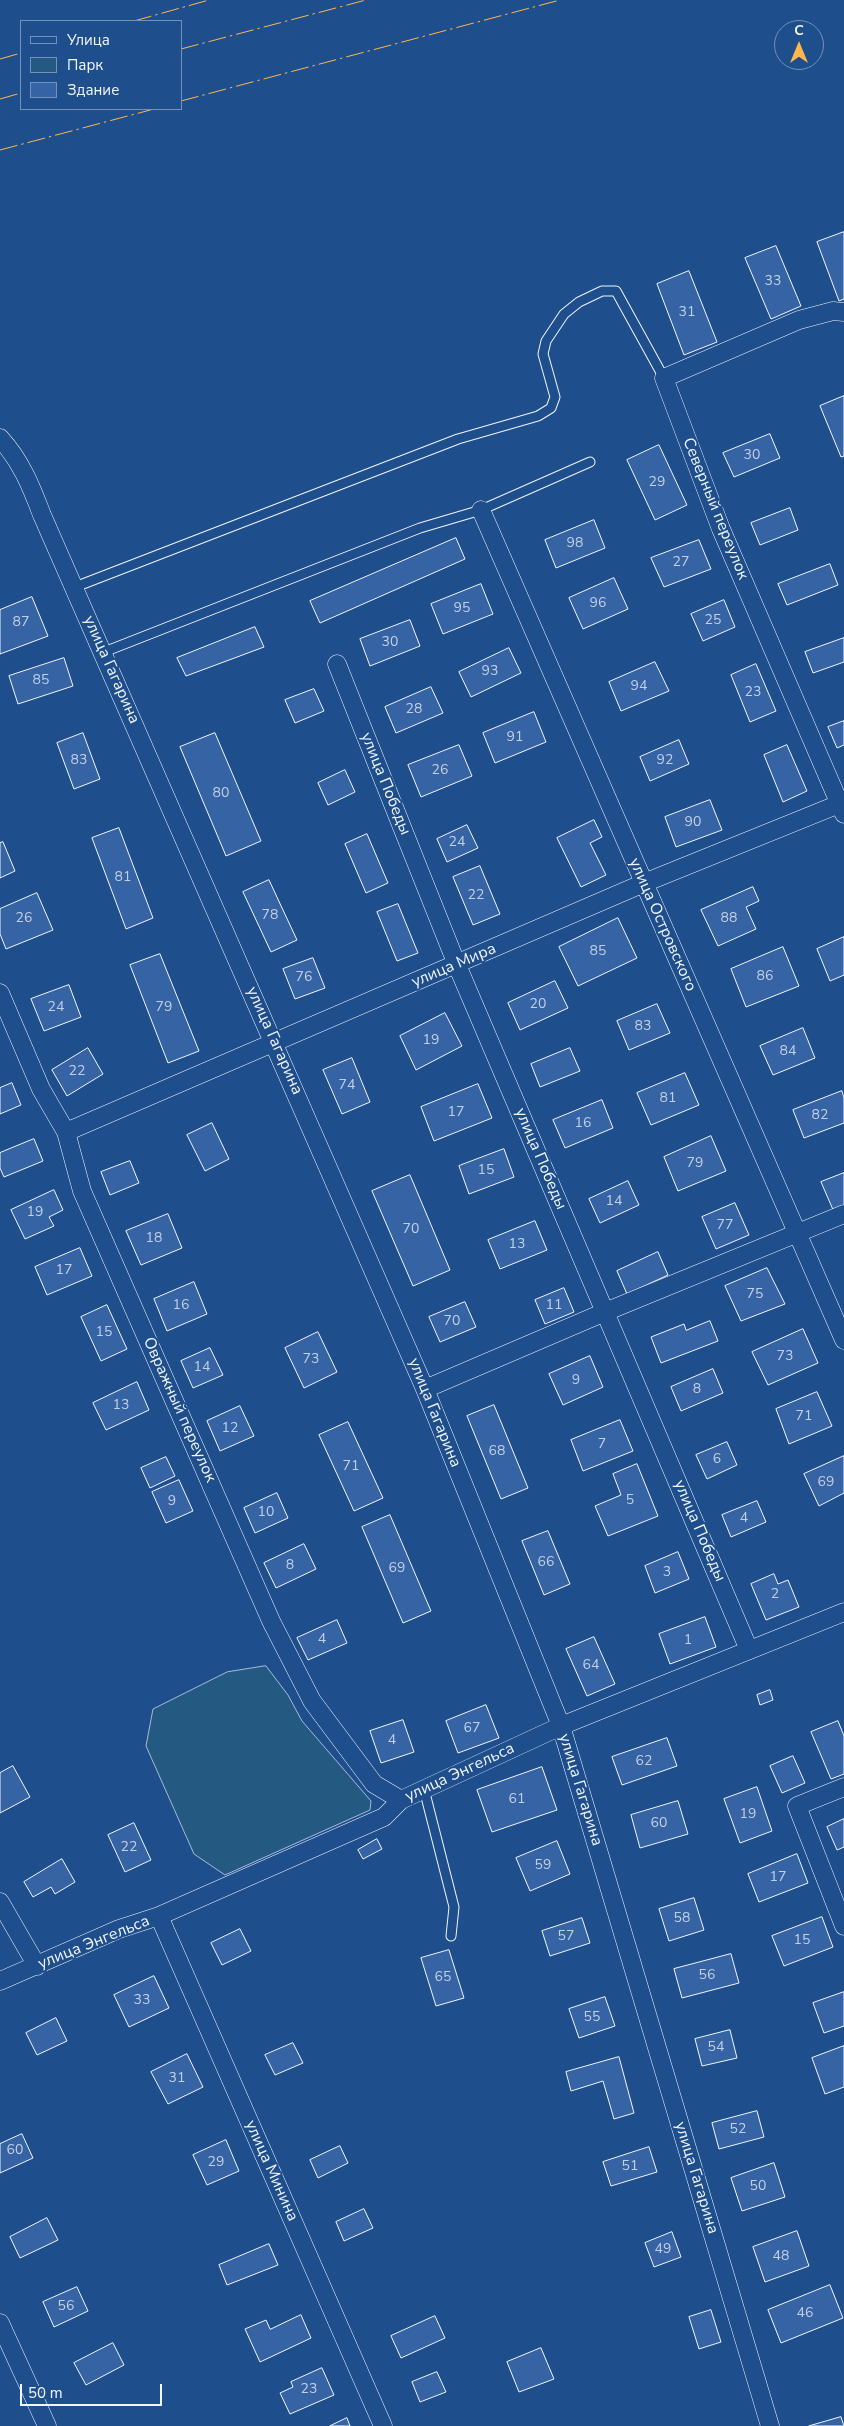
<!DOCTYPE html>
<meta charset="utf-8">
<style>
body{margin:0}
#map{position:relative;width:844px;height:2426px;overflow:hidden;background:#1f4e8c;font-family:"Nunito Sans",sans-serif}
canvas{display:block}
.legend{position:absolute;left:20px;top:20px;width:162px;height:90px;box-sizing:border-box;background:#1f4e8c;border:1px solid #7391ba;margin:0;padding:6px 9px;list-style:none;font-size:15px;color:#f2f6ff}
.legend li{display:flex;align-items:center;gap:10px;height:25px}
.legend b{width:25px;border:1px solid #7391ba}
.north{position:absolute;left:774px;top:20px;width:50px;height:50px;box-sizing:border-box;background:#1f4e8c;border:1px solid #7391ba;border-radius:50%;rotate:0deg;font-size:14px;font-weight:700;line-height:20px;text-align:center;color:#f2f6ff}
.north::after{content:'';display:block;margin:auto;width:18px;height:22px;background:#ffb74d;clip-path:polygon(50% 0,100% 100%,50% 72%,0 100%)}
.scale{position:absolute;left:20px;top:2384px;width:142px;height:22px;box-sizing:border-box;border:2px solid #f2f6ff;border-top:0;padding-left:6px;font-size:15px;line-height:18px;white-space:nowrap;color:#f2f6ff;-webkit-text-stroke:4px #1f4e8c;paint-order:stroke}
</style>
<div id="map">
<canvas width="844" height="2426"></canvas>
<ul class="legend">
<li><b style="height:6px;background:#1f4e8c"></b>Улица</li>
<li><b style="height:14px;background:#245a82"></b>Парк</li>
<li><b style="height:14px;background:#3563a3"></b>Здание</li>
</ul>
<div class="north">С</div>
<div class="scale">50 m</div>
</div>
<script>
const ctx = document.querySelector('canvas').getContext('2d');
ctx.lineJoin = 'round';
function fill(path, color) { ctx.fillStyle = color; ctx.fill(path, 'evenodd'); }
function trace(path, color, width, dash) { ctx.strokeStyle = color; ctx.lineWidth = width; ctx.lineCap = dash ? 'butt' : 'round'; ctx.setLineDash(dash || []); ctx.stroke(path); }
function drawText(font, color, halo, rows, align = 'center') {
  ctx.font = font + ' "Nunito Sans",sans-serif'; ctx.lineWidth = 4; ctx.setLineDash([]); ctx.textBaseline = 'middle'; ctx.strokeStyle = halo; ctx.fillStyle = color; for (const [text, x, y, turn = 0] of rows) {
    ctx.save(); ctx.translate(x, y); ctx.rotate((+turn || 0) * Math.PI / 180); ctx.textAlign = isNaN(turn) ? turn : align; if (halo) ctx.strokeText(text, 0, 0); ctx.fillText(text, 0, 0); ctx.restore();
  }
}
const green = new Path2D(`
 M266,1666L288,1695L302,1721L371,1801L370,1810L225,1875L194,1854L146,1746L153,1709L227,1672Z`);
const building = new Path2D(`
 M844,232V299L839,301L817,242Z
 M776,246L801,306L771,319L745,258Z
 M689,271L717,342L684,355L657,284Z
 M844,396V456L841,457L820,406Z
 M770,434L780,458L734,477L723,453Z
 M659,445L687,505L655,520L627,460Z
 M790,508L798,530L760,545L751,523Z
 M594,520L605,548L556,568L545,540Z
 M456,538L465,559L320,623L310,601Z
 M699,540L711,569L664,587L651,558Z
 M830,564L838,585L787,605L778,584Z
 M614,578L628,609L583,629L569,598Z
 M481,584L493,614L443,634L431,604Z
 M32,597L48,636L0,654V610Z
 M724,600L735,627L703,641L691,614Z
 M410,620L420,646L370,666L360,639Z
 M255,627L264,647L186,676L177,658Z
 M844,638V662L813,673L805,652Z
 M509,648L521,673L471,697L459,672Z
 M64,658L73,686L18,704L9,676Z
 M655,662L669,691L621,711L609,682Z
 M756,664L776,711L750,722L731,675Z
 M431,687L443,713L396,733L385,707Z
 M314,689L324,711L295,723L285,700Z
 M534,712L546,742L495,763L483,733Z
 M844,721V745L837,748L828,727Z
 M83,733L100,779L74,789L57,743Z
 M215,733L261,841L226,856L180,747Z
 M679,740L689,764L650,781L640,757Z
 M459,745L472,776L421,797L408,765Z
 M787,745L807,791L783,802L764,755Z
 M345,770L355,792L328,805L318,783Z
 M710,800L722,830L676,847L665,817Z
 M594,820L602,837L590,843L606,875L581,887L557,838Z
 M467,825L478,848L447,862L437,839Z
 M119,828L153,918L126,929L92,838Z
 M367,834L388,883L366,893L345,844Z
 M3,842L15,871L0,878V843Z
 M480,866L500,914L473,925L453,877Z
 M269,880L297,940L271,952L243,892Z
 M753,887L759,901L746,907L756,929L718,946L701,910Z
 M37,893L53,930L6,949L0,934V909Z
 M398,904L418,953L397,961L377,912Z
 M618,918L637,958L578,986L559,947Z
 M844,937V975L830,981L817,949Z
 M783,947L799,986L746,1007L731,969Z
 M160,954L199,1051L168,1063L130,965Z
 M313,958L325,988L295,999L283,969Z
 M555,981L568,1008L520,1030L508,1003Z
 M69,985L81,1017L44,1031L31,999Z
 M657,1004L670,1033L629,1050L617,1021Z
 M445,1013L462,1046L416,1070L400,1036Z
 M803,1028L815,1058L773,1075L760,1046Z
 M88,1048L103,1074L67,1096L52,1070Z
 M570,1048L580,1071L540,1087L531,1064Z
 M352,1058L370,1102L342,1114L323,1070Z
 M685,1073L699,1105L651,1125L637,1093Z
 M12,1083L21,1105L0,1114V1088Z
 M478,1084L492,1118L434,1141L421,1107Z
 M842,1091L844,1098V1123L804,1138L793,1110Z
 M602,1100L613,1128L565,1148L553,1120Z
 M212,1123L229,1159L205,1171L187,1135Z
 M711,1136L726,1171L678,1191L664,1157Z
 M34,1139L43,1161L4,1177L0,1168V1153Z
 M504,1149L514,1177L469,1194L459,1166Z
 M130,1161L139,1183L110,1195L101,1172Z
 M844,1173V1208L834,1212L821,1182Z
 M410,1175L450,1270L413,1286L372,1191Z
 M628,1181L639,1205L600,1223L589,1199Z
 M54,1190L63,1210L49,1217L54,1226L25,1239L11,1210Z
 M735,1203L749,1235L716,1249L702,1217Z
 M168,1214L182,1248L141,1265L126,1231Z
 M535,1221L547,1250L500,1269L488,1240Z
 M80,1248L92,1276L47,1295L35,1267Z
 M658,1252L668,1275L627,1294L617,1271Z
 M767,1268L785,1304L741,1321L725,1286Z
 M194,1282L207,1314L167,1331L154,1299Z
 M564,1288L574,1312L545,1324L535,1300Z
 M465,1302L476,1327L440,1342L429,1317Z
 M107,1305L127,1349L101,1361L81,1317Z
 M710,1321L718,1341L661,1363L651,1337L684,1324L686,1330Z
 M803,1329L818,1363L768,1385L752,1352Z
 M318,1332L337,1372L304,1388L285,1348Z
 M210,1348L223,1375L193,1388L181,1361Z
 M590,1356L603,1387L563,1405L549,1374Z
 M713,1369L723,1393L681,1411L671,1387Z
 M137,1382L149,1410L106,1430L93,1403Z
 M817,1392L832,1426L789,1444L776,1409Z
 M494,1405L528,1488L501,1499L467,1416Z
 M240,1406L254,1436L220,1451L207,1421Z
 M620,1420L633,1451L583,1471L571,1440Z
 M348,1422L383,1498L354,1511L319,1435Z
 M727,1442L737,1465L707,1479L696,1455Z
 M844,1456V1493L819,1506L804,1474Z
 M166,1457L175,1476L150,1488L141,1468Z
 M637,1464L658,1516L608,1536L595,1506L621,1495L613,1474Z
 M179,1480L193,1511L166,1523L152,1492Z
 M277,1493L288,1518L255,1533L244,1508Z
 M757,1501L766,1522L731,1537L722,1515Z
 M390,1515L431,1611L403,1623L362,1527Z
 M548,1531L570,1584L544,1595L522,1541Z
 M304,1544L316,1569L276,1588L264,1563Z
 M678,1552L689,1579L655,1593L645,1566Z
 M774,1574L778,1584L788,1580L799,1607L766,1620L751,1584Z
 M705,1617L716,1647L670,1664L659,1634Z
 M337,1620L347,1643L308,1660L297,1638Z
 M594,1637L615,1684L587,1696L566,1649Z
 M770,1690L773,1700L760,1705L757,1695Z
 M486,1705L499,1738L458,1753L446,1721Z
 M403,1720L414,1752L381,1763L370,1731Z
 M838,1721L844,1736V1774L831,1779L811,1732Z
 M667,1738L677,1766L622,1785L612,1757Z
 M793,1756L805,1783L782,1793L770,1766Z
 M13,1766L30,1797L0,1813V1773Z
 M542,1767L557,1810L492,1832L477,1790Z
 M757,1787L772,1831L740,1843L724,1799Z
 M678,1801L688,1834L640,1848L631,1815Z
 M844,1819V1847L837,1850L827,1827Z
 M134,1823L151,1860L125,1872L108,1835Z
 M377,1839L382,1849L363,1859L358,1850Z
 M557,1841L570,1874L530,1891L516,1858Z
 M797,1854L808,1883L759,1902L748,1874Z
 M62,1859L75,1882L55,1894L51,1887L33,1897L24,1882Z
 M694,1898L704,1930L669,1941L659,1909Z
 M822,1917L833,1947L784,1966L772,1936Z
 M582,1918L590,1943L550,1956L542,1931Z
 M240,1929L251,1951L222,1965L211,1943Z
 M449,1950L464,1998L436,2006L421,1958Z
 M731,1954L739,1983L682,1998L674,1969Z
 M154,1976L169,2008L129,2027L114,1995Z
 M844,1992V2026L824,2033L813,2003Z
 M605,1997L615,2026L579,2038L569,2009Z
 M56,2018L67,2041L37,2055L26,2033Z
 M730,2030L737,2058L702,2066L695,2039Z
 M293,2043L303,2063L275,2075L265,2055Z
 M844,2046V2087L825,2094L812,2058Z
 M187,2054L203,2087L168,2104L151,2072Z
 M619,2057L634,2113L614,2119L603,2081L571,2091L566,2072Z
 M757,2111L764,2137L719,2149L712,2123Z
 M22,2134L33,2158L0,2173V2144Z
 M226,2140L239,2171L207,2185L193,2155Z
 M340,2146L348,2163L318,2178L310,2160Z
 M649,2147L657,2172L611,2186L603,2162Z
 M774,2163L785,2197L742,2211L731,2178Z
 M364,2209L373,2228L344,2241L336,2222Z
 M47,2218L58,2240L20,2258L10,2237Z
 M797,2231L809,2266L765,2282L753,2247Z
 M672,2232L681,2257L654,2267L645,2243Z
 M269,2244L278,2265L227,2285L219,2265Z
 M830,2285L843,2318L781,2343L768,2310Z
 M77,2287L88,2311L54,2327L43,2302Z
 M711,2310L721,2342L699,2349L689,2317Z
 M301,2315L311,2338L260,2362L245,2329L266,2320L270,2329Z
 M435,2316L445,2338L401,2358L391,2336Z
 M113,2343L124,2365L86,2385L74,2363Z
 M541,2348L554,2379L519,2392L507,2362Z
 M322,2368L334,2395L290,2414L280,2393L293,2387L291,2382Z
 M437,2372L446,2392L420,2402L412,2382Z
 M841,2417L844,2426H809Z
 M347,2418L350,2426H330Z`);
const service = new Path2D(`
 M75,587L458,439L538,416L551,408L555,397L543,354L546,341L564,314L579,302L602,291H616L664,378
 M104,652L420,528L481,510L590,462
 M424,1789L454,1907L451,1936`);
const minor = new Path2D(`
 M0,438C21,461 31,486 42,515L425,1389L561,1726L770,2426
 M481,510L844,1340
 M337,664L457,965L749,1650
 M844,814L721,529L664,378L799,320L833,311L844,312
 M0,993L41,1089L66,1132L82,1191L271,1621L312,1701L374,1784L401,1800
 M66,1132L644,883L844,802
 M425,1389L605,1312L844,1214
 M844,1787L797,1806L844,1926
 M0,1902L37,1966
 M159,1916L383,2426
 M0,1981L119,1929L159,1916L384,1817L401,1800L561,1726L844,1612
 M0,2323L47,2426`);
const power = new Path2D(`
 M134,21L209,0
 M181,49L366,0
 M0,59L21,53
 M0,99L21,93
 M181,101L560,0
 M0,150L154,109`);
const numberNames = [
 ["33",773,282],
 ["31",687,313],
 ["30",752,456],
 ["29",657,483],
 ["98",575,544],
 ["27",681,563],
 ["96",598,604],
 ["95",462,609],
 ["25",713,621],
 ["87",21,623],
 ["30",390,643],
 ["93",490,672],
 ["85",41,681],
 ["94",639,687],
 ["23",753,693],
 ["28",414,710],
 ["91",515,738],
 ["83",79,761],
 ["92",665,761],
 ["26",440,771],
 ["80",221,794],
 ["90",693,823],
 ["24",457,843],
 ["81",123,878],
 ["22",476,896],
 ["78",270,916],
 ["26",24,919],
 ["88",729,919],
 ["85",598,952],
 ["86",765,977],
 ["76",304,978],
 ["20",538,1005],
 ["24",56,1008],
 ["79",164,1008],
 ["83",643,1027],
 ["19",431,1041],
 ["84",788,1052],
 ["22",77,1072],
 ["74",347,1086],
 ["81",668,1099],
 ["17",456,1113],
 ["82",820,1116],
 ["16",583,1124],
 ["79",695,1164],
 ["15",486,1171],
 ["14",614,1202],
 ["19",35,1213],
 ["77",725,1226],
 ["70",411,1230],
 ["18",154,1239],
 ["13",517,1245],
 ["17",64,1271],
 ["75",755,1295],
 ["16",181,1306],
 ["11",554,1306],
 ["70",452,1322],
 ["15",104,1333],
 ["73",785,1357],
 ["73",311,1360],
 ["14",202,1368],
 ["9",576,1381],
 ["8",697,1390],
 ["13",121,1406],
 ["71",804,1417],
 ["12",230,1429],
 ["7",602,1445],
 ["68",497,1452],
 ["6",717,1460],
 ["71",351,1467],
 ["69",826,1483],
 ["5",630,1501],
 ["9",172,1502],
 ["10",266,1513],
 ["4",744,1519],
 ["66",546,1563],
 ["8",290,1566],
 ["69",397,1569],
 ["3",667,1573],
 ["2",775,1595],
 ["4",322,1640],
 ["1",688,1641],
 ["64",591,1666],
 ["67",472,1729],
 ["4",392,1741],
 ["62",644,1762],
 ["61",517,1800],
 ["19",748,1815],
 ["60",659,1824],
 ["22",129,1848],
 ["59",543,1866],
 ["17",778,1878],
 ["58",682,1919],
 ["57",566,1937],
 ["15",802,1941],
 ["56",707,1976],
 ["65",443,1978],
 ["33",142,2001],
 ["55",592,2018],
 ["54",716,2048],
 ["31",177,2079],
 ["52",738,2130],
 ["60",15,2151],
 ["29",216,2163],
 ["51",630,2167],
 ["50",758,2187],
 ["49",663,2250],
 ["48",781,2257],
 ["56",66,2307],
 ["46",805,2314],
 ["23",309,2390]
];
const streetNames = [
 ["Северный переулок",715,509,68],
 ["улица Гагарина",111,670,66],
 ["улица Победы",385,784,68],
 ["улица Островского",662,925,66],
 ["улица Мира",454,966,-23],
 ["улица Гагарина",274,1041,66],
 ["улица Победы",540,1159,67],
 ["Овражный переулок",179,1410,66],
 ["улица Гагарина",434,1413,68],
 ["улица Победы",699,1531,67],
 ["улица Энгельса",460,1773,-25],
 ["улица Гагарина",580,1790,73],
 ["улица Энгельса",94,1943,-22],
 ["улица Минина",271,2171,66],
 ["улица Гагарина",696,2178,73]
];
fill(green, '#245a82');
trace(green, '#a8bbd7', 1);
fill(building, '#3563a3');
trace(building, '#f2f6ff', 1);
trace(service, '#f2f6ff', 11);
trace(minor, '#f2f6ff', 19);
trace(service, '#1f4e8c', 9);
trace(minor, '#1f4e8c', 18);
trace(power, '#ffb74d', 1, [18, 4, 2.5, 4]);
drawText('14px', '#c3d1e8', null, numberNames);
drawText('16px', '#f2f6ff', '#1f4e8c', streetNames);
</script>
